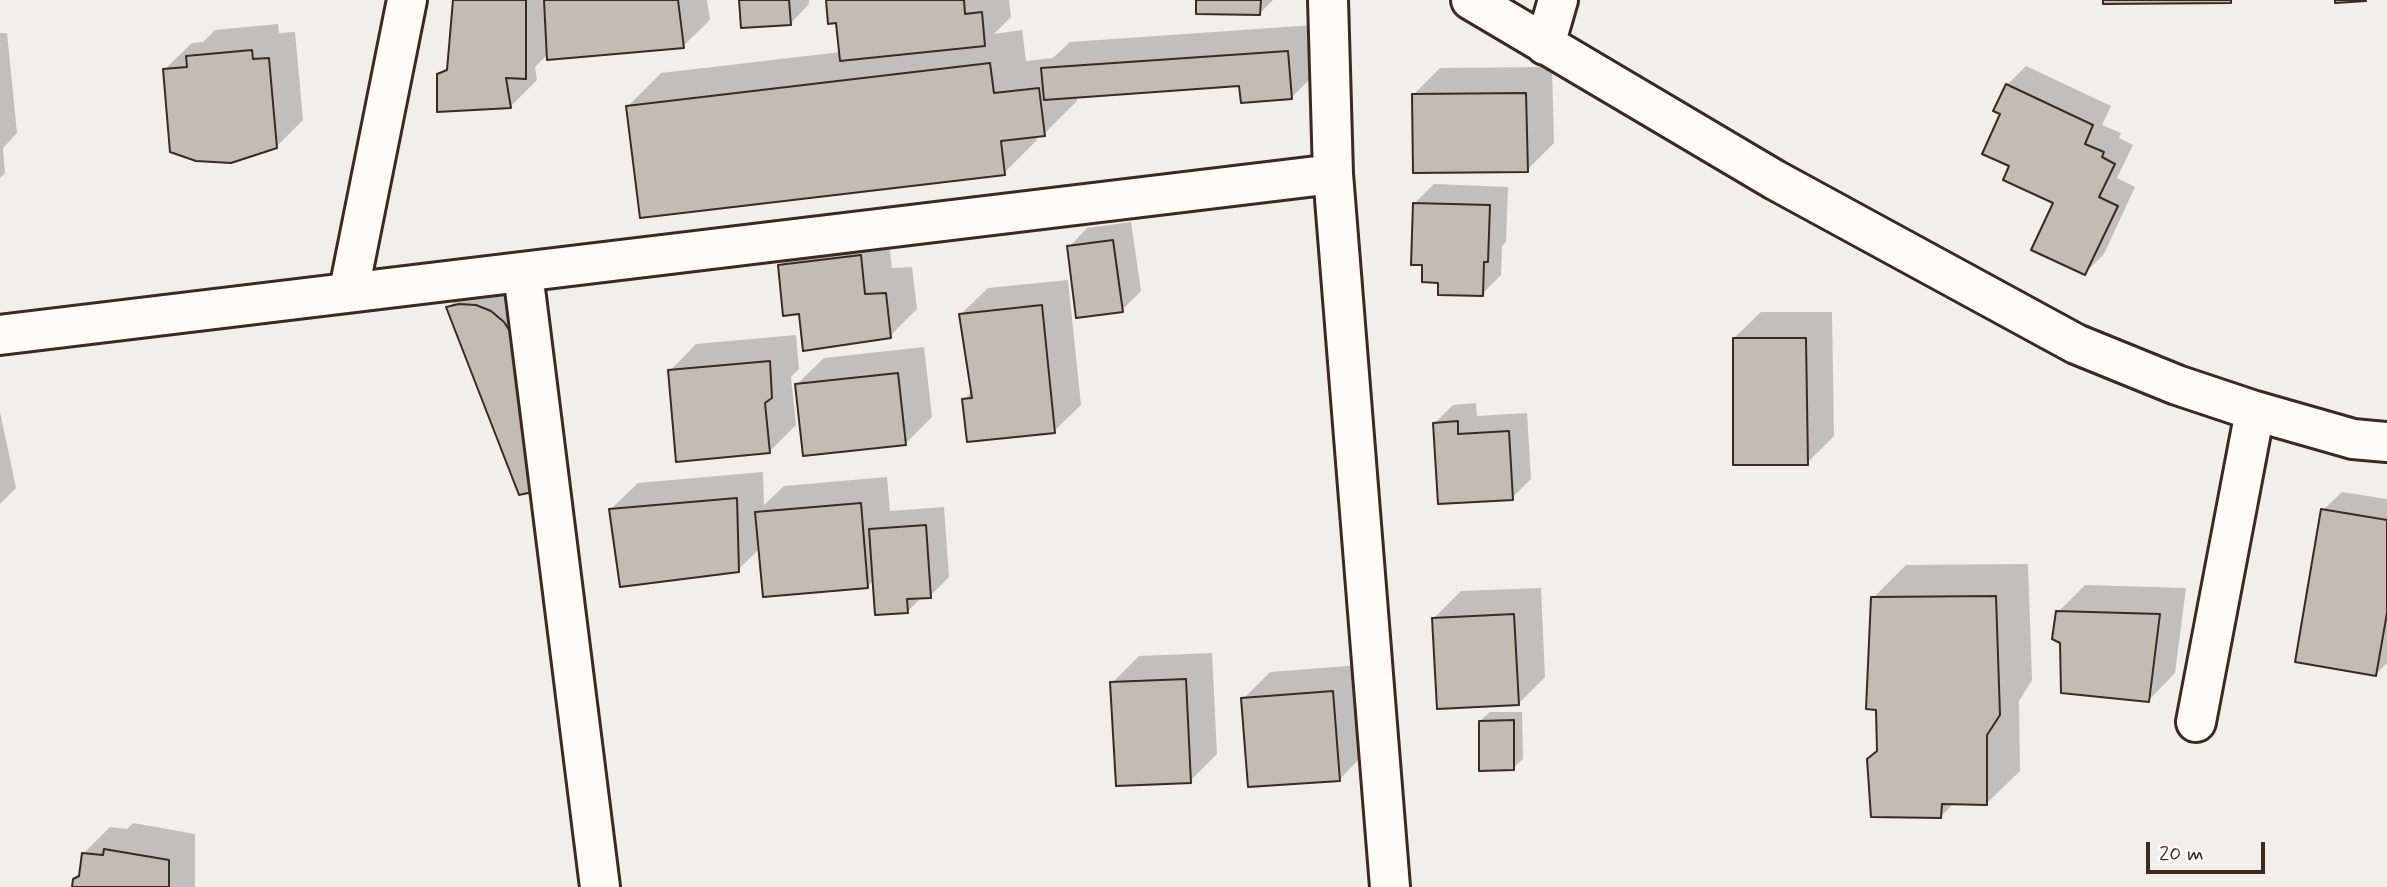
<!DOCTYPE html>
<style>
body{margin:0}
#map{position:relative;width:2387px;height:887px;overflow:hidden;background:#f1efea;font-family:Mynerve,sans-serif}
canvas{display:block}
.scale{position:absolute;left:2146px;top:842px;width:119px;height:32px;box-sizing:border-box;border:4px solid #3b2a1e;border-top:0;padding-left:9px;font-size:21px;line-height:24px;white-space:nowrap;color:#3b2a1e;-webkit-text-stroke:5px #fdfcf7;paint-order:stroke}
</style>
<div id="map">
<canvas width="2387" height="887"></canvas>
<div class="scale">20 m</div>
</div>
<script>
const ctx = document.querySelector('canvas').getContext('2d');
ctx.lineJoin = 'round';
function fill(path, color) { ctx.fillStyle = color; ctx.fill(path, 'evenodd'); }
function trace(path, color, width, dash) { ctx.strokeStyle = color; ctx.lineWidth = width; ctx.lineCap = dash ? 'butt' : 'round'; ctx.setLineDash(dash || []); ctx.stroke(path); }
const shadow = new Path2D(`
 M455,0H707L710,20L683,46L549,53L535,67L537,80L510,107L439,75L449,65Z
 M741,0H809V4L791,23Z
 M827,0H1009L1011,17L994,34L1022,30L1026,61L1053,58L1070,42L1314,25L1318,71L1291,98L1241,84L1077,96V101L1044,134L1036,135L1037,140L1004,173L628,106L661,73L841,52L838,21Z
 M1198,0H1273L1260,13Z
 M278,24L279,33L295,32L303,120L276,147L165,69L192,43L203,42L215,30Z
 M0,33H7L17,133L3,148L5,173L0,178Z
 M2026,66L2111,106L2102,125L2121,133L2119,138L2133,145L2117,178L2135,187L2104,254L2085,273L2055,203L2012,166L2003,113L2007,85Z
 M1552,67L1554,143L1527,170L1413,95L1440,68Z
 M1434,184L1508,187L1506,242L1502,246L1501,275L1482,294L1424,263L1415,203Z
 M1131,222L1141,291L1122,310L1069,247L1087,228Z
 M887,229L892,268L912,267L917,309L890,336L780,266L807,239Z
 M503,279L563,462L448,308L475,281Z
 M1068,280L1081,405L1054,431L964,399L973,391L961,314L988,288Z
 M1761,312H1832L1834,436L1807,463L1734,338Z
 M796,335L799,369L791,377L796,425L769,452L670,371L696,344Z
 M924,347L932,417L905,444L797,384L824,358Z
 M1476,403L1477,416L1527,413L1531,479L1512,498L1434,424L1453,405Z
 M0,412L16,488L0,504Z
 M763,472L764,505L784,486L887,477L890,511L944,507L949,577L930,596L922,597L907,612L874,580L868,586L760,548L738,570L611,509L638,483Z
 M2342,492L2387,499V663L2376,674L2323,510Z
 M2028,564L2032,680L2019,701L2020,771L1986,804L1954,803L1941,816L1879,750L1873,598L1906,565Z
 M2085,585L2186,588L2175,673L2149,700L2058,612Z
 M1541,588L1545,677L1518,704L1434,618L1461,591Z
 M1212,653L1217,754L1190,781L1112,683L1139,656Z
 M1360,665L1366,752L1340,779L1243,699L1270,672Z
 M1490,712H1522L1523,759L1513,768L1480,721Z
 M133,823L195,834V887H74L75,880L81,874L83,854L110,827L127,829Z`);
const building = new Path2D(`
 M453,0H526V79L506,78L511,108L437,112V74L447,70Z
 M544,0H678L684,48L547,60Z
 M739,0H789L791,25L741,28Z
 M826,0H964L965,14L982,12L985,46L840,61L836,23L828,24Z
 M1196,0H1261L1260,15L1196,14Z
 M2103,0H2231V3L2103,4Z
 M2335,0H2365L2366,1L2335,3Z
 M252,50L253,59L269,58L277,148L231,163L196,161L170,152L163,69L187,67L186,56Z
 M1288,51L1292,99L1241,103L1239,86L1044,100L1041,68Z
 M990,63L994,93L1039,88L1045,136L1001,141L1005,175L640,218L626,106Z
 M2006,84L2093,125L2085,144L2104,152L2102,157L2115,164L2099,197L2118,206L2085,275L2031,250L2053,203L2003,180L2009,166L1982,154L2000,114L1993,111Z
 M1526,93L1528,172L1413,173L1412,94Z
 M1413,203L1490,205L1488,262H1484L1483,296L1438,295V283L1422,282V265H1411Z
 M1113,240L1123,312L1076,318L1067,246Z
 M861,255L865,294L886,293L891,338L803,351L799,314L783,316L778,265Z
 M459,304L476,305L491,311L504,322L513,336L537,491L519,495L446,307Z
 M1042,305L1055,433L967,442L962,399L972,398L959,314Z
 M1733,338H1806L1808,465H1733Z
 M770,361L772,398L765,403L770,453L676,462L668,370Z
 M898,373L906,445L803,456L795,384Z
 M1458,421V434L1509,431L1513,500L1438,504L1433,423Z
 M737,498L739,572L620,587L609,509Z
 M861,503L868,588L763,597L755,512Z
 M2321,509L2387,520V613L2376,676L2295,662Z
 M926,525L931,598L907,599L908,613L875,615L869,529Z
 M1996,596L2000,715L1987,735V805L1942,804L1941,818L1871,817L1867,759L1877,751L1876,710L1866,709L1871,597Z
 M2056,611L2160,614L2149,702L2061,693L2060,643L2052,639Z
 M1514,614L1519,705L1437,709L1432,618Z
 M1186,679L1191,783L1116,786L1110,682Z
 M1333,691L1340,781L1248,787L1241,698Z
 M1514,720V770L1479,771V721Z
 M104,849L169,860V887H72L73,879L79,876L82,853L103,855Z`);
const street = new Path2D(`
 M1328,0L1333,174L1390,887
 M1471,0L1775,180L2076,344L2177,385L2255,411L2353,439L2387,442
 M1545,45L1558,0
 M523,273L600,887
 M349,290L407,0
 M0,335L1333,174
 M2196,722L2255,411`);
fill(shadow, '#0003');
fill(building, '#c1bcb4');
trace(building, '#3b2a1e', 2);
trace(street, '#3b2a1e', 44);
trace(street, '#fdfcf7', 38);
</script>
